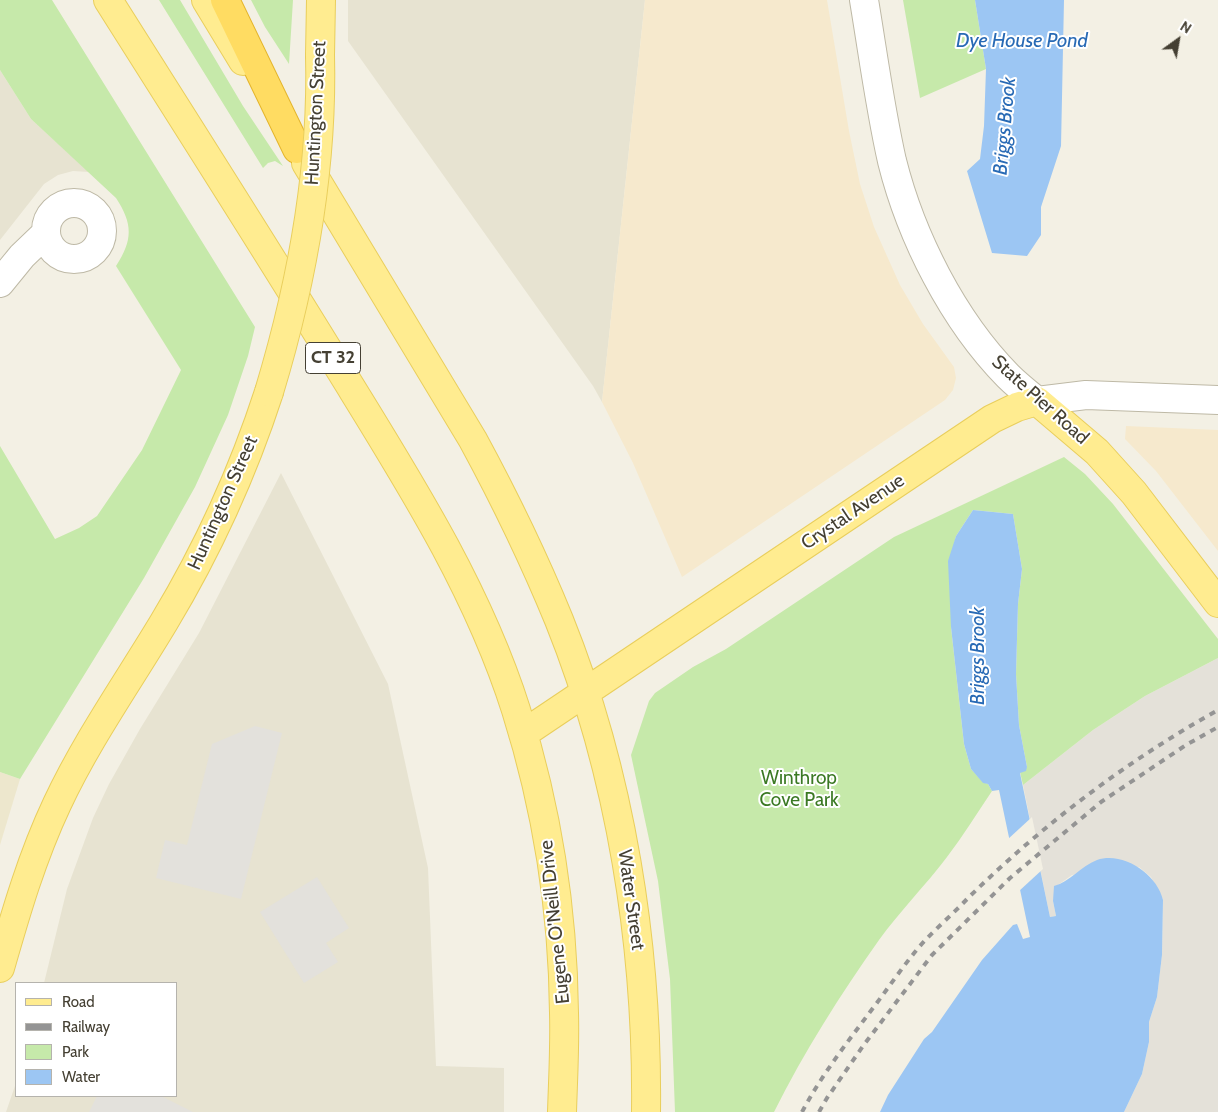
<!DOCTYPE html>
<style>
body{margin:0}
#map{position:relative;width:1218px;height:1112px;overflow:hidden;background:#f3f0e4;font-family:Cabin,sans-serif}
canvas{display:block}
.legend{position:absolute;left:15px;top:982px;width:162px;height:115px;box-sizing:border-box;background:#fff;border:1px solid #b5b3ad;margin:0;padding:6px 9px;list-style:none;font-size:15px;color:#454033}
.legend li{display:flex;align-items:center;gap:10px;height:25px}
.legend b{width:25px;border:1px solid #b5b3ad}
.north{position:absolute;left:1153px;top:15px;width:50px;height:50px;-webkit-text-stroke:4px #fff;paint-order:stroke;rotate:32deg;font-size:14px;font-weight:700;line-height:20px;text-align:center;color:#454033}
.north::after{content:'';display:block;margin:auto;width:18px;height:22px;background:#454033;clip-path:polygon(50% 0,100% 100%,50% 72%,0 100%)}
</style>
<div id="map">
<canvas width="1218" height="1112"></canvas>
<ul class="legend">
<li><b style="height:6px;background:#ffec90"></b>Road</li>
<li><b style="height:6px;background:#949494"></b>Railway</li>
<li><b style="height:14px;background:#c6e9aa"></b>Park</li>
<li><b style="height:14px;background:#9cc6f3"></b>Water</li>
</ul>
<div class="north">N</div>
</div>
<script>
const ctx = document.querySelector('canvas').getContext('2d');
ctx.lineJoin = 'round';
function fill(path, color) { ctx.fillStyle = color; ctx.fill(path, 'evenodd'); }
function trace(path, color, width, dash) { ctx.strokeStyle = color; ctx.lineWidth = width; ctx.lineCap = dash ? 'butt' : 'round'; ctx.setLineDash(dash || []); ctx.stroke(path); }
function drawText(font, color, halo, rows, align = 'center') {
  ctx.font = font + ' Cabin,sans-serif'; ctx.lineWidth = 4; ctx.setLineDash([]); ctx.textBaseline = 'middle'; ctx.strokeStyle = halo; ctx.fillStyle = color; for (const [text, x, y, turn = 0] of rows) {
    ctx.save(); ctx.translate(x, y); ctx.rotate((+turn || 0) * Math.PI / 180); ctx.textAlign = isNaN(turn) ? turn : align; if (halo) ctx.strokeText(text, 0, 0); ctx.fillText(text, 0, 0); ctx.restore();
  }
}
const residential = new Path2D(`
 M348,0H645L602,402L593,386L348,41Z
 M0,70L31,119L89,172L73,171L58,175L44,184L0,240Z
 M281,473L388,684L428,868L436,1066L504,1068V1112H6L16,1083V1096H176V983H44L67,889L93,818L109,784L140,729L199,633Z`);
const commercial = new Path2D(`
 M645,0H827L849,131L860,184L874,227L900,285L923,324L954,367L956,378L953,390L945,400L682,577L633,463L602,402Z
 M1126,426L1218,430V551L1156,471L1125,439Z`);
const industrial = new Path2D(`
 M1218,658V1112H1124L1142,1074L1149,1042V1022L1157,997L1162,955L1163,900L1151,877L1139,867L1072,875L1058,885L1053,901L1056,916L1050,917L1023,785L1093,730L1145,696Z`);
const education = new Path2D(`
 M0,772L20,779L0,845Z`);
const green = new Path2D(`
 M0,0H52L255,327L248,356L228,415L195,487L144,578L20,779L0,772V446L55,539L79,528L97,516L142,450L181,370L116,266C133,240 133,224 116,198L31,119L0,70Z
 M159,0H180L243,106L283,166L275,161L268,163L263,168Z
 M251,0H293L289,64L265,27Z
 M903,0H975L986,69L920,98Z
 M1064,457L1085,474L1113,504L1218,639V658L1145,696L1093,730L1023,785L1020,772L1027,767L1019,725L1016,674L1018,604L1022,569L1013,514L973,510L956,536L953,549L951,627L964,744L971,769L983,782L988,784L992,791C977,813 963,836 947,857C925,886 900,911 879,940C840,995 804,1052 774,1112H675L670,979L662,914L658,881L631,755L649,701L655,693L693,667L726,649L894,537Z`);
const parking = new Path2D(`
 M255,726L282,733L241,899L156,878L165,840L187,845L212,744Z
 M317,877L349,928L326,943L338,962L304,983L260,912Z
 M97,1096H161L193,1112H89Z`);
const water = new Path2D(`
 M975,0H1064L1061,146L1041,207V235L1027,256L992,253L967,171L980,159L984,126L986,69Z
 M973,510L1013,514L1022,569L1018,604L1016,674L1019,725L1027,767L1026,771L1020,773L1050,917L1056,916L1053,901L1054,886C1070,882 1081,866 1097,860C1123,851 1157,874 1163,900L1162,955L1157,997L1149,1022V1042L1142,1074L1124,1112H880L888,1095L924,1039L932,1032L982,960L1013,925L1017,924L1023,939L1030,937L999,790L992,791L988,784L983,783L971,769L964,744L951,627L948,561L956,536Z`);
const pier = new Path2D(`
 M1032,817L1043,869L1018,892L1007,840Z`);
const minor = new Path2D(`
 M864,0C873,54 880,108 892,161C911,237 953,320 1008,376C1017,385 1027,393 1037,401L1086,395L1218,400
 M46 231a28 28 0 1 1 56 0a28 28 0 1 1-56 0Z
 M0,283L22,256L46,233`);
const major = new Path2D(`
 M108,0C187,125 267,250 344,376C410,483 478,590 516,710C547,808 563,911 564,1013C565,1046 563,1079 562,1112
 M206,0L243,61
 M320,55L321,0
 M306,163L473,440C505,499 534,559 559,620C621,774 648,947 646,1112
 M523,734L992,419L1017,407L1037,401L1097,452L1134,493L1218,603
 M0,968C16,912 32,857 57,804C87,740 128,682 164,622C208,549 243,472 269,392`);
const highway = new Path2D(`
 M225,0L297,149`);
const rail = new Path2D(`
 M802,1112C821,1076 846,1044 870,1012C887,990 902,967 920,946C935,929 953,914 968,898C1045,823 1124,763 1218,710
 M819,1112L827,1098L863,1046L932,955L1010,878L1101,802L1186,745L1218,727`);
const majorBridge = new Path2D(`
 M269,392C302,283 323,169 320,55`);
const shields = [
 [333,358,55]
];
const shieldNames = [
 ["CT 32",333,358]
];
const streetNames = [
 ["Huntington Street",316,113,-87],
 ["State Pier Road",1040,400,42],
 ["Huntington Street",223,503,-66],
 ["Crystal Avenue",853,512,-34],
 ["Water Street",631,900,82],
 ["Eugene O'Neill Drive",555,922,-96]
];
const parkNames = [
 ["Winthrop",799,778],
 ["Cove Park",799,800]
];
const waterNames = [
 ["Dye House Pond",1022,41],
 ["Briggs Brook",1005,126,-85],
 ["Briggs Brook",978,656,-90]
];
fill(residential, '#e7e3d1');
fill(commercial, '#f6e9cd');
fill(industrial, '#e4e1d9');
fill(education, '#ede7cd');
fill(green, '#c6e9aa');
fill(parking, '#e3e1dc');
fill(water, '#9cc6f3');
fill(pier, '#f3f0e4');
trace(minor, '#beb9a6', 30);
trace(major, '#e9ce5c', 30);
trace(highway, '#e4b52c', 30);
trace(minor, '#fff', 28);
trace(major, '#ffec90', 28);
trace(highway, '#ffdc62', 28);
trace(rail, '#949494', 4, [6, 6]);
trace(majorBridge, '#e9ce5c', 30, []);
trace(majorBridge, '#ffec90', 28);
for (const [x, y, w] of shields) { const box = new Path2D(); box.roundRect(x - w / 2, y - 15.5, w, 31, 4); ctx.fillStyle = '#fff'; ctx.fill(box); trace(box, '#454033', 1); }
drawText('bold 18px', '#454033', null, shieldNames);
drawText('19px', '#454033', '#fff', streetNames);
drawText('19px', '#3b7924', '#fff', parkNames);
drawText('italic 20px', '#286ab5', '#fff', waterNames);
</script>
